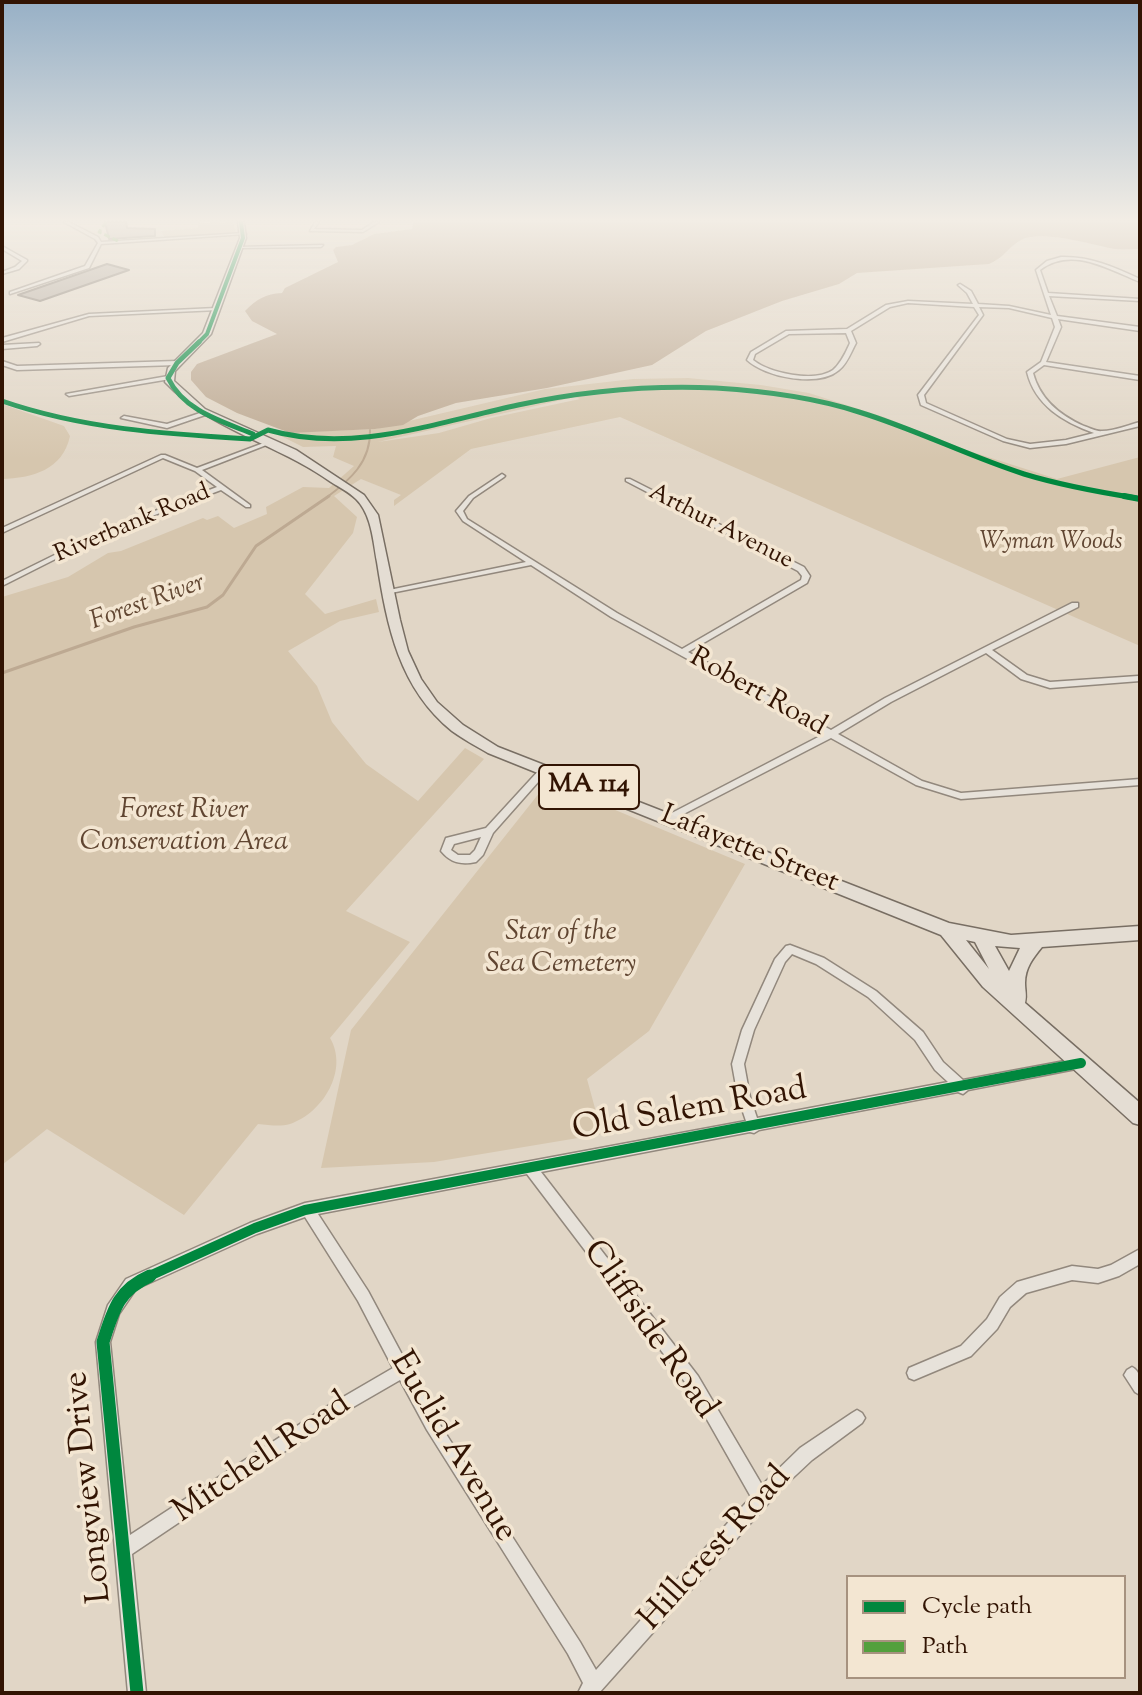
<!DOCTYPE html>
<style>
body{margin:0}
#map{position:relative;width:1142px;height:1695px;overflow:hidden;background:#e1d6c6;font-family:"Sorts Mill Goudy",serif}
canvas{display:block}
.frame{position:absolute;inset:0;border:4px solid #321403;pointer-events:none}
.legend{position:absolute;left:846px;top:1575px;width:280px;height:104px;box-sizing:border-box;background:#f3e6d2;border:2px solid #a6927f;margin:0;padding:10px 14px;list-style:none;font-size:24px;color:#321403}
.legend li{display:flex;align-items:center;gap:16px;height:40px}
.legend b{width:40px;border:2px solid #a6927f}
</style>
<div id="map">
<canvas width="1142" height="1695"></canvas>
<div class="frame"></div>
<ul class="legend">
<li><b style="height:10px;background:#00873e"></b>Cycle path</li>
<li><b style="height:10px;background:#52a03d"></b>Path</li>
</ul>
</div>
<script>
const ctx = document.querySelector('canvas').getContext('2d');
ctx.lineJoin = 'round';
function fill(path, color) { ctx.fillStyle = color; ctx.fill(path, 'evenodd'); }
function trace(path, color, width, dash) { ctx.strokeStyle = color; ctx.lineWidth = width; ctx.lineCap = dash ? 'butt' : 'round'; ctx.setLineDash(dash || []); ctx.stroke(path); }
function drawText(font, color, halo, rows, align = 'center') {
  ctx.font = font + ' "Sorts Mill Goudy",serif'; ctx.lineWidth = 7; ctx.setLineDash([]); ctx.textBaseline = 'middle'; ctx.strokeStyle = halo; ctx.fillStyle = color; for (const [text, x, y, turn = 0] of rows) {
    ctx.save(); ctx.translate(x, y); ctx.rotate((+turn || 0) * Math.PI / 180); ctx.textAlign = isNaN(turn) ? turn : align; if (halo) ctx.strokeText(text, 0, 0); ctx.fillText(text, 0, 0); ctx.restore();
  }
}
const green = new Path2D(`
 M233,222L236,233L165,238L161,231L198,228V223Z
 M688,378L761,385L809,393L884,417L966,450L1057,479L1140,457V646L620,417L471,449L394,506V500L401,495L361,479L334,496L357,517L353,533L305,594L325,614L376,599L379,612L340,621L288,651L317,686L332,722L366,764L418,801L465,748L484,759L346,911L410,942L330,1038C349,1070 323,1113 290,1124C280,1127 269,1125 258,1124L184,1215L47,1129L2,1165V597L68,577L108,553L121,551L203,518L207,520L218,516L234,528L267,514L266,507L303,487L329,488L354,466L333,457L336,446L303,447L275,433L375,429L545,389L633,379ZM575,397L580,399L491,418L439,433L378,442Z
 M2,404L64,426L70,436C63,470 32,478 2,479Z
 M548,782L745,864L649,1031L587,1079L602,1134L434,1162L321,1168L351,1030Z`);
const water = new Path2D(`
 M413,222H1140V249C1132,249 1123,250 1115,249C1093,245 1041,229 1021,240C1007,248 1004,258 989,264L857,273L839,284L782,301L706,331L652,365L547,388L456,403L418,416L403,425L375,429L290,433L237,413L206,397L191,380V372L197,364L277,334L252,321L245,311C257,299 265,294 282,293L285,288L338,262L333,250L336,247L352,245L374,234L412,229Z`);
const streamFar1 = new Path2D(`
 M326,498C350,480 371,462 370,430`);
const stream = new Path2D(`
 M2,673L134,627L207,607L223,595L256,546L329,496`);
const building = new Path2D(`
 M105,222H126L127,228L155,229V236L109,239Z
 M107,264L129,270L40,301L18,295Z`);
const street = new Path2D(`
 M64,222H69L98,237L101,242L244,233L246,234L101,244L89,268L10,294V292L85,266L98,243L95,239Z
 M315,222H319L314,229L362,230L374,222H379L363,232L310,231Z
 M323,245L321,247L239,248L237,247Z
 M2,246L27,260V261L19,269L2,274V272L15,267L22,261L2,249Z
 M1061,257C1090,256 1114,267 1140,279V282C1108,269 1072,246 1040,270L1048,293L1140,299V301L1049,296L1057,316L1140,327V331L1058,319L1061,327L1046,362L1140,376V380L1044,365L1033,373C1040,399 1059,415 1084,426C1090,428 1097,432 1102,431C1114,431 1128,425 1140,422V426L1066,444L1030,448L1003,441L921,405L918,395L979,315L974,307L908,303L890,307L851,331L856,343C851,352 847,364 839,370C818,388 765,377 747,360L751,352L786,331L847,329L886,305L908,301L973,304L967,293L958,285L960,284L971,291L978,304L1009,306L1051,315L1036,270L1047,261ZM979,307L1009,308L1052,318L1055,327L1041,362L1027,372C1035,405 1063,422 1094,433L1066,440L1030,444L1007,439L926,403L924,395L983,315ZM846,333L850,343C846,352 841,363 833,370C814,383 769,373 753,360L755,354L789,334Z
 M216,308L218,310L89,316L2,342V338L89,314Z
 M39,343L40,344L37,346L2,349V345Z
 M2,361L17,366L177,361L180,363L177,365L17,370L2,365Z
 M168,376L170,377V379L69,396L66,394Z
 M206,411L209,413L208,414L167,428L121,418L124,416L167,424Z
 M269,441L274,442L202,470L250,505V507H246L221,490L107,533L2,586V581L103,531L217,487L195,471L163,458L4,532L2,533V528L161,455H165L197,468Z
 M502,474L505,476L504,477L473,498L463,511L467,519L617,613L682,649L801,580L802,576L798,571L626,481V479H630L804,567L810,576L807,583L688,652L831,730L885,698L1072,603H1078V607L992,650L1027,675L1050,682L1138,676L1140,677V681L1050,688L1021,679L986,653L891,702L838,734L922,781L961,793L1140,779V785L961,799L916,785L831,738L672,820H666L664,818L666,816L824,734L611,617L531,565L386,594V590H389L526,562L463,521L456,511L469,496Z
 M544,767L549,770L547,772L493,833L483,855L476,862C461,865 451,863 441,851L446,838L486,828L541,768ZM481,837L475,850L470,855H458L451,850L454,844Z
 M790,945L824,958L876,991L923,1032L943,1062L963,1080L1081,1058L1085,1059L1087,1063L1085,1067L1081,1068L968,1090L963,1094L958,1092L759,1130L754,1133L750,1132L541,1172L698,1376L762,1485L800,1448L852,1413L857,1410L862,1413L865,1418L862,1423L812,1460L781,1489L599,1693H578L583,1683L568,1654L427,1430L400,1380L336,1417L132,1554L146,1693H128L96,1342L108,1305L126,1279L250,1223L305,1203L746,1121L738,1097L732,1064L742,1030L775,959L786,946ZM792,954L816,964L868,997L915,1040L935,1070L948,1082L757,1118L750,1097L744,1064L754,1030L785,962ZM527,1174L688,1386L751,1497L596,1670L580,1642L437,1420L368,1291L318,1214ZM305,1217L358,1301L393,1368L326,1407L130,1535L110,1342L119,1314L136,1289L257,1234Z
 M1140,1249V1264L1119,1276L1098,1283L1072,1280L1026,1293L1010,1307L997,1329L971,1356L914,1380L909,1378L907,1373L909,1368L961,1346L987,1319L1000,1297L1017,1282L1072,1266L1098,1269L1111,1265Z
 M1132,1367C1142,1372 1140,1384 1140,1395L1135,1392L1124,1375L1127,1370Z`);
const primary = new Path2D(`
 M238,222H244L246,238L211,334L175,371L174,381L205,409L296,450L364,495L378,515L400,620L408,651L421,679L437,702L463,725L498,747L949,923L1011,935L1140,926V940L1042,947C1033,958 1025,968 1025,983C1025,991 1027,995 1025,1003L1140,1103V1125L1133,1123L983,987L941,935L488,753C476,746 463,739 452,731C399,688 387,626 377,562C373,541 372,515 356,499C349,492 339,487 331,482C278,444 210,430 165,382L168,368L203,333L240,238ZM966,940L975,942L989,969ZM995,946L1020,948L1009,971Z`);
const quiet = new Path2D(`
 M106,222L99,232L118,241`);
const cyclewayFar4 = new Path2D(`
 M197,344L207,334L243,238L241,222`);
const cyclewayFar3 = new Path2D(`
 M199,342L177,363L168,378C184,411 221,421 253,434
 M2,401C83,429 165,434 250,439L268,430C353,454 434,423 518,405C583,391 650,385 716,388C765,391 813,397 859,412C915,429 968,456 1024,474C1060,485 1098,492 1136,498`);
const cyclewayFar2 = new Path2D(`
 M1124,496L1140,499`);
const cyclewayFar1 = new Path2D(`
 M145,1278L255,1228L305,1210L1081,1063`);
const cycleway = new Path2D(`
 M137,1693L103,1342C113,1311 118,1290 150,1276`);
const farStreetnames = [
 ["Riverbank Road",133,525,-23],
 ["Arthur Avenue",720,528,27]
];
const farParknames = [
 ["Wyman Woods",1051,544]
];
const farWaternames = [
 ["Forest River",148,604,-20]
];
const shields = [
 [589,787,100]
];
const shieldNames = [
 ["MA 114",589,787]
];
const streetNames = [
 ["Robert Road",757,694,29],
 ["Lafayette Street",749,851,22]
];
const parkNames = [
 ["Forest River",184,812],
 ["Conservation Area",184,844],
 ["Star of the",561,934],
 ["Sea Cemetery",561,966]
];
const nearStreetnames = [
 ["Old Salem Road",690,1112,-10],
 ["Cliffside Road",648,1331,55],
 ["Euclid Avenue",451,1448,59],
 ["Mitchell Road",263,1460,-34],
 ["Longview Drive",91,1487,-96],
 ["Hillcrest Road",717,1550,-48]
];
fill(green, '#d6c6ae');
fill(water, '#bda992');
trace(streamFar1, '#bda992', 2);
trace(stream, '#bda992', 3);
fill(building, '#ada398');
trace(building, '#786e63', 2);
trace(street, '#92887d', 3);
trace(primary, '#786e63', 3);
fill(street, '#e7e2da');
fill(primary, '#e4ddd3');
trace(quiet, '#52a03d', 3, [6, 3]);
trace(cyclewayFar4, '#00873e', 4);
trace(cyclewayFar3, '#00873e', 5);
trace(cyclewayFar2, '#00873e', 6);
trace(cyclewayFar1, '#00873e', 10);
trace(cycleway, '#00873e', 13);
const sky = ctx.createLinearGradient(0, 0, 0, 459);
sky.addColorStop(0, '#97b0c6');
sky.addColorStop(0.48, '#f2ede5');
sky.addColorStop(1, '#f2ede500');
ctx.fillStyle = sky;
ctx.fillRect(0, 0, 1142, 459);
drawText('24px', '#321403', '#f3e6d2', farStreetnames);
drawText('italic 24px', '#604531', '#f3e6d2', farParknames);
drawText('italic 26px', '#634833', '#f3e6d2', farWaternames);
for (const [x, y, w] of shields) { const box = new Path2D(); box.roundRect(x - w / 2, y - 22, w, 44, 6); ctx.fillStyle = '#f3e6d2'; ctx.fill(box); trace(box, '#321403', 2); }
drawText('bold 26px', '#321403', null, shieldNames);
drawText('28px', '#321403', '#f3e6d2', streetNames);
drawText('italic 28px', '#604531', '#f3e6d2', parkNames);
drawText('34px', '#321403', '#f3e6d2', nearStreetnames);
</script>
